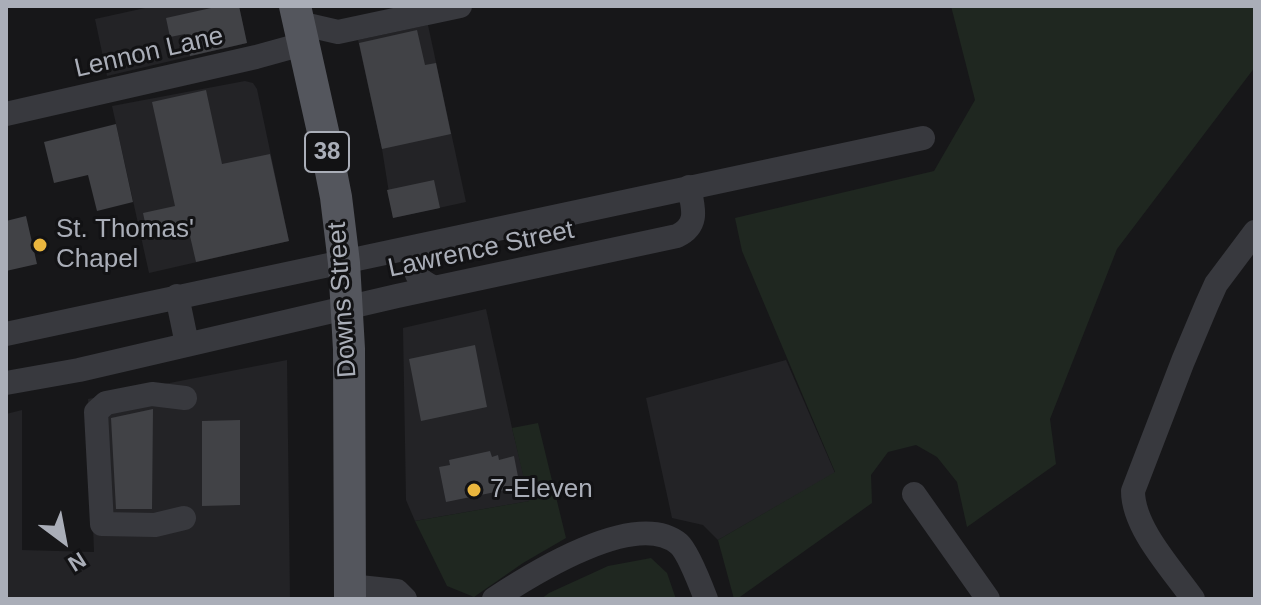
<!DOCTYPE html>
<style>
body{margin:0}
#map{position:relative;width:1261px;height:605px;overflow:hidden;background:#171719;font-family:Helvetica,sans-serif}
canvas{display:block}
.frame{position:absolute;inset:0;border:8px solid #aaaeb8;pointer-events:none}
.north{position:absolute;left:24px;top:501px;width:80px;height:80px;-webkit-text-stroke:6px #121214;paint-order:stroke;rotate:148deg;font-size:22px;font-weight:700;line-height:32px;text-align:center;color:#aaaeb8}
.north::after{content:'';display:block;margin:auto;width:28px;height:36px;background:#aaaeb8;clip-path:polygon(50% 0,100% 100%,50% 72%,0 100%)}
</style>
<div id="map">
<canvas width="1261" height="605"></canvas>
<div class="frame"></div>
<div class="north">N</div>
</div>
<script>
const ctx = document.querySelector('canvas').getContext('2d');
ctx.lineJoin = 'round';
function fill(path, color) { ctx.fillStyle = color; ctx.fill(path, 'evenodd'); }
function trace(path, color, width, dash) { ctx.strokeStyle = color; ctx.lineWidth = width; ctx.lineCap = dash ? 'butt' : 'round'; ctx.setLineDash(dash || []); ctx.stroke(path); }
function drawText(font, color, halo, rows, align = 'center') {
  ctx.font = font + ' Helvetica,sans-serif'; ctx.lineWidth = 6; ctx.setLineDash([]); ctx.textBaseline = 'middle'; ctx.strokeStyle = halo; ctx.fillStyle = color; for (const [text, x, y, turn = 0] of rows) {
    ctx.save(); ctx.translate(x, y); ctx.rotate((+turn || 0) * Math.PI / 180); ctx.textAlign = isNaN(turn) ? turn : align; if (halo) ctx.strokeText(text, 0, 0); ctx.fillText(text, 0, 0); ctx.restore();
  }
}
const built = new Path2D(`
 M154,6H239L247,43L107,76L95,19Z
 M428,25L466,202L393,218L382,149L358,40Z
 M245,81L253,83L257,89L289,241L149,273L112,106Z
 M486,309L512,428L530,501L415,521L406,500L403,328Z
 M287,360L290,599H6V414L22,410V550L94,552L88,399Z
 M786,360L835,473L718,540L703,525L672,518L646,398Z`);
const green = new Path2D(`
 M951,6H1255V67L1117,249L1050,419L1056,464L967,527L957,482L937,457L916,445L888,452L871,475L872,503L737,599H734L718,540L835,472L742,251L735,218L934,171L975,100Z
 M538,423L566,538L523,563L474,597L447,586L415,521L529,501L512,428Z
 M651,558L667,573L676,599H541L549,593L608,566Z`);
const building = new Path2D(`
 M220,6H239L247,43L190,56L185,34L170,37L166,18Z
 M417,30L425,65L436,63L451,134L382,149L359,43Z
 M206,90L222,164L270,154L289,241L196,262L187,223L147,232L143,213L175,206L152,102Z
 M116,124L133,202L97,211L88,175L54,183L44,142Z
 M434,180L440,208L393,218L387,190Z
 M26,216L37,264L6,271V221Z
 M475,345L487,407L421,421L409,359Z
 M153,409L152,509H116L111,418Z
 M240,420V505L202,506V421Z
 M490,451L492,457L498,455L499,460L514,456L520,487L446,502L439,467L450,465L449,460Z`);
const minor = new Path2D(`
 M299,23L338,32L460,6
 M6,114L256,57L303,44
 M426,245C410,264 411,278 435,288
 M177,296L187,344
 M6,334L923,138
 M6,383L79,370L397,296L677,236C700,225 693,207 689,187
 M914,494L988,599
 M184,518L155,525L102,524L96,412L106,403L152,394L185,398
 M350,586L397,591L405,599
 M494,599C532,574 636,508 679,544C688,552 701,586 706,599
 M1193,599C1172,569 1133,528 1133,491L1183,361L1207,304L1216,284L1255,232`);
const major = new Path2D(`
 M295,6L324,136L336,197L344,263L349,349L350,599`);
const markers = [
 [40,245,8,"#eab63e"],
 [474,490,8,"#eab63e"]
];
const shields = [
 [327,152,44]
];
const shieldNames = [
 ["38",327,152]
];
const streetNames = [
 ["Lennon Lane",149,53,-13],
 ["Lawrence Street",481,250,-12],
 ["Downs Street",343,300,-94]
];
const poiNames = [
 ["St. Thomas'",56,230],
 ["Chapel",56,260],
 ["7-Eleven",490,490]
];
fill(built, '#232326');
fill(green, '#1f2720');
fill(building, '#414246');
trace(minor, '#38393e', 24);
trace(major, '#54565d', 32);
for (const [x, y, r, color] of markers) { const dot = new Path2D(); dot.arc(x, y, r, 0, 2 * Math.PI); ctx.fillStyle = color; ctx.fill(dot); trace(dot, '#121214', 3); }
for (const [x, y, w] of shields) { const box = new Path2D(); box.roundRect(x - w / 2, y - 20, w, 40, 6); ctx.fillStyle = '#121214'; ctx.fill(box); trace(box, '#aaaeb8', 2); }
drawText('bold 24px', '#aaaeb8', null, shieldNames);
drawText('26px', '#aaaeb8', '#121214', streetNames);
drawText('26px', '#aaaeb8', '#121214', poiNames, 'left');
</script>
